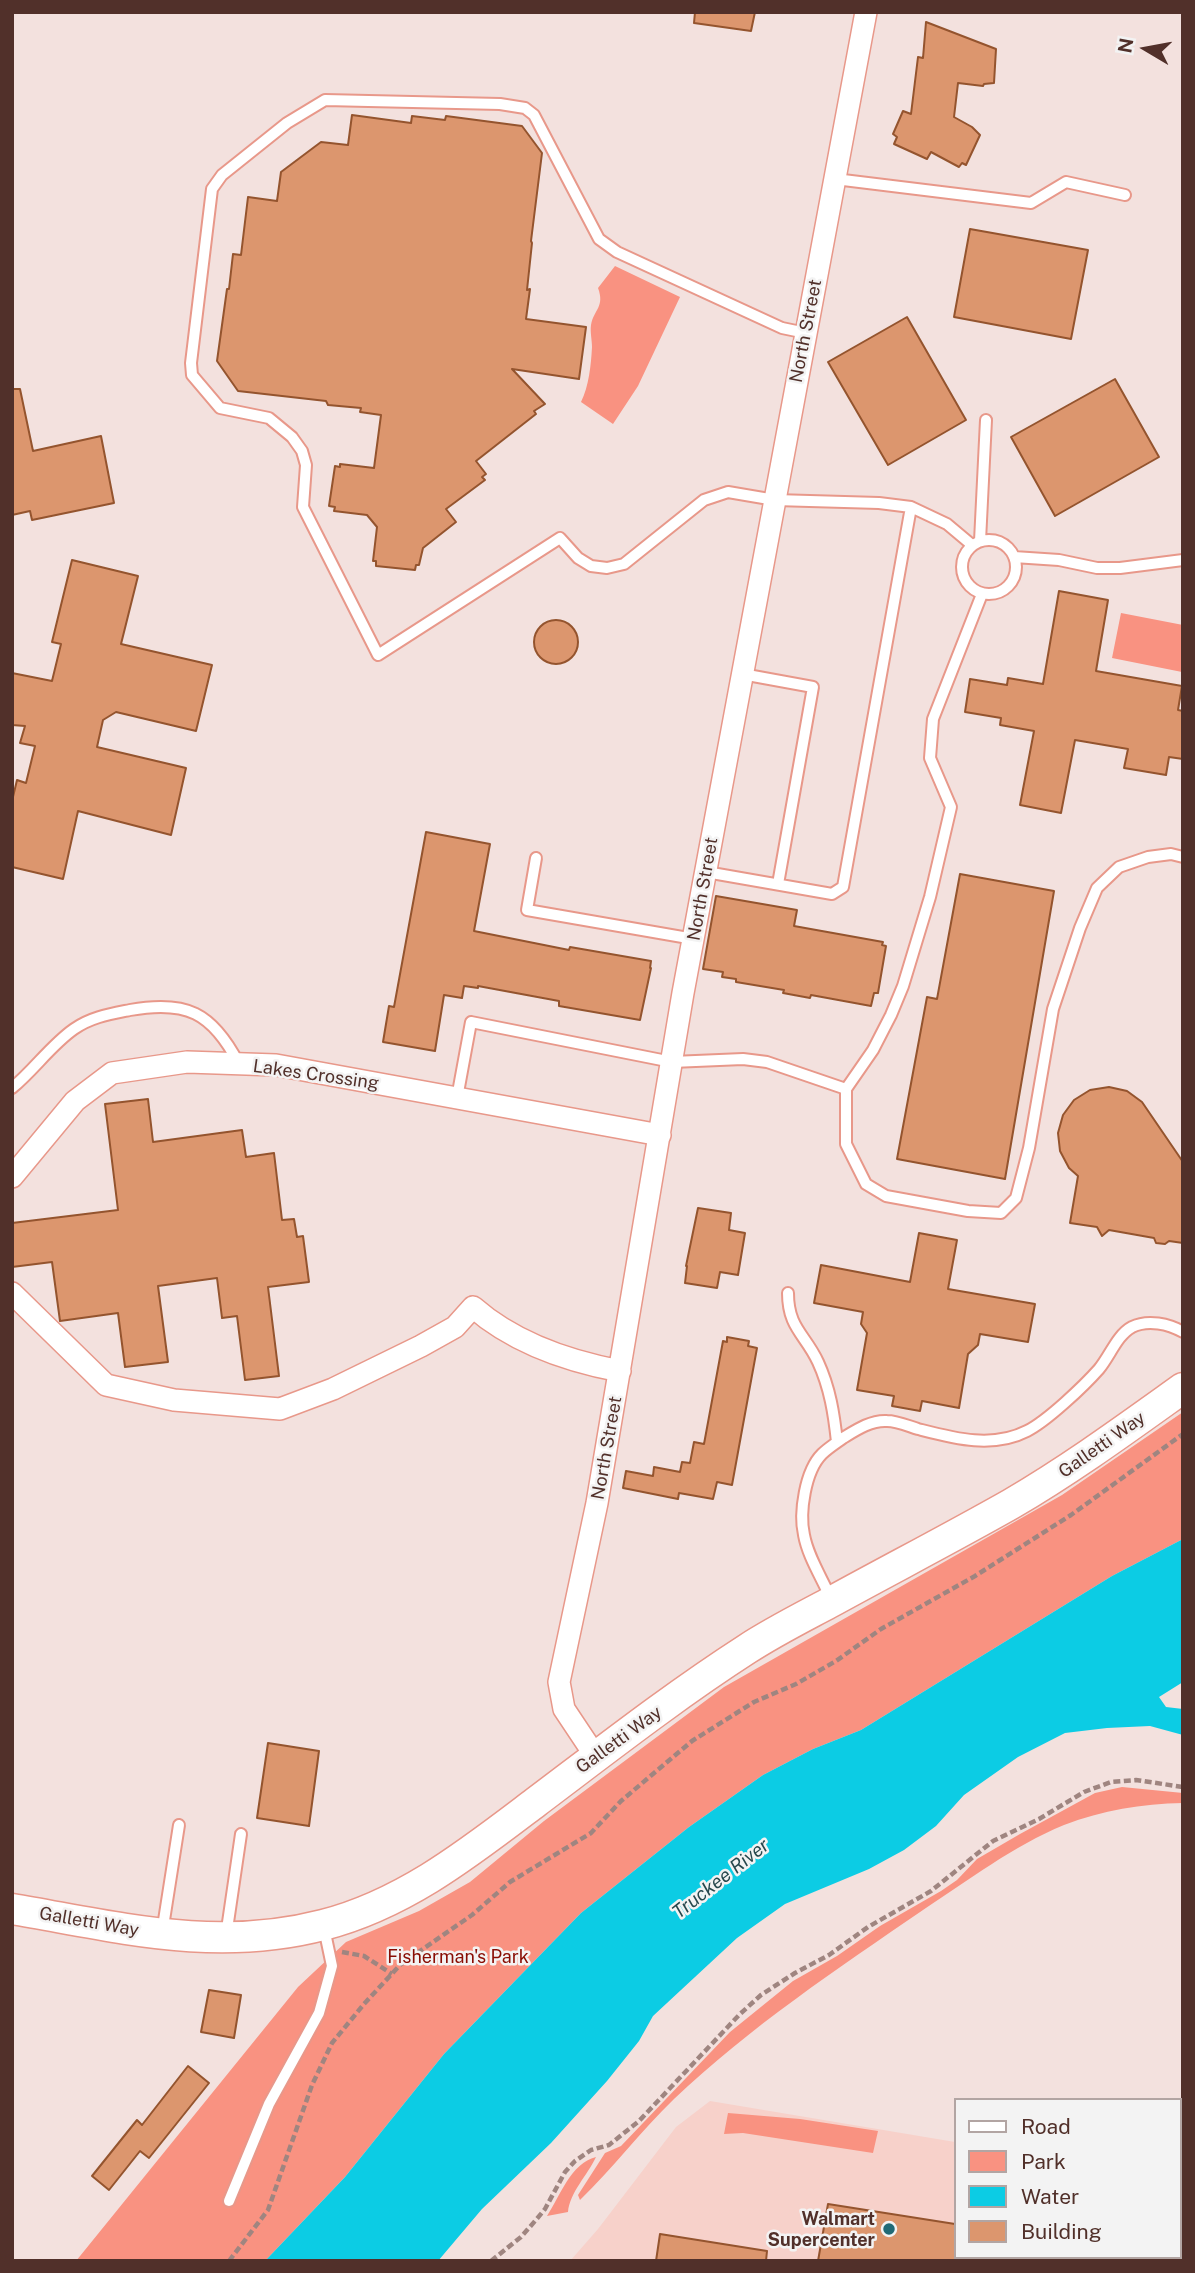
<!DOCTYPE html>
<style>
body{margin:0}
#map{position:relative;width:1195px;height:2273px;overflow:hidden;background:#f3e1de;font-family:"Public Sans",sans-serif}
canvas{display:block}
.frame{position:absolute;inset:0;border:14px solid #51302a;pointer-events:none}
.legend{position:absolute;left:954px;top:2098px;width:228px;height:161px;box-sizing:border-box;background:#f3f3f3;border:2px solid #b2a5a3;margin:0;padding:9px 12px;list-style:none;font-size:21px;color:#51302a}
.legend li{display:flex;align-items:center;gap:14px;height:35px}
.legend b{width:35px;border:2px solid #b2a5a3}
.north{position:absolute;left:1111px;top:14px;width:70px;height:70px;-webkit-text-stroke:5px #f3f3f3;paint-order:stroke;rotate:280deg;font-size:19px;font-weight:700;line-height:28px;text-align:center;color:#51302a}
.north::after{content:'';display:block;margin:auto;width:24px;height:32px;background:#51302a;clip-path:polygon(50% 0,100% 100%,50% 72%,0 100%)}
</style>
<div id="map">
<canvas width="1195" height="2273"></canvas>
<div class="frame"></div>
<ul class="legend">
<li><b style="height:9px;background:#fff"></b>Road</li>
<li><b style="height:19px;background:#f99281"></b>Park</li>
<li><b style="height:19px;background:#0ccce4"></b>Water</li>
<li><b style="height:19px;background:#dc966e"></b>Building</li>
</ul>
<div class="north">N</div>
</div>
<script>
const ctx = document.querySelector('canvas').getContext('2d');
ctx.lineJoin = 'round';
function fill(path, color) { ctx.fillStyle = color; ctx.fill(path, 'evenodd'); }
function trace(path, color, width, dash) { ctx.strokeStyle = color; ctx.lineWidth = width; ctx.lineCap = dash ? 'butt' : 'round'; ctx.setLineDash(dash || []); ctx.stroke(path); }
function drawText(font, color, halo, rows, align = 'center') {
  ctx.font = font + ' "Public Sans",sans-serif'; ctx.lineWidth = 5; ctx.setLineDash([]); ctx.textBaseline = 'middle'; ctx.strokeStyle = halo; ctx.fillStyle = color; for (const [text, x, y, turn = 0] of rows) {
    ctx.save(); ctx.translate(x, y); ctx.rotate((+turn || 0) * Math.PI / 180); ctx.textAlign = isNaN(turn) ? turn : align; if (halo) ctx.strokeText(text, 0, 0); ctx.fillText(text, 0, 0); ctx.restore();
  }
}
const built = new Path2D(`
 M710,2101L955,2142V2257H1179V2182H1183V2261H570L598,2229L676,2127Z`);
const green = new Path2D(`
 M615,266L680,297L638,386L613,424L581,402C589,386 591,365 592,347C592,340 590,332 591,325C594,309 605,307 598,288Z
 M1121,613L1183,625L1182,672L1112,658Z
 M1183,1412V1539L1112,1576L861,1730L813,1749L763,1775L689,1827L581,1913L444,2054L345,2177L265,2261H76L298,1987L346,1942L419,1911L470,1882L544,1821L724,1687L1062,1495Z
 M1122,1787L1183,1793V1803C1141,1804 1103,1810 1064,1825C1013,1846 969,1880 923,1910C837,1969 750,2027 674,2099C641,2131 613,2168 580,2200L578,2195L605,2153L621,2146L730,2032L793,1981L837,1956L880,1926L941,1891L957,1880L977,1859L1020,1834L1095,1793Z
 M728,2113L800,2119L878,2131L873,2153L743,2133L724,2134Z
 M596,2157C587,2176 570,2192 568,2212L547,2216C560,2196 571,2163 596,2157Z`);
const water = new Path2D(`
 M1183,1539V1682L1159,1697L1166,1707L1183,1709V1735L1150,1726L1107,1728L1065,1733L1018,1757L964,1795L936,1826L904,1850L869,1869L785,1904L737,1938L653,2016L639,2041L607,2081L551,2143L482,2209L438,2261H265L345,2177L444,2054L581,1913L689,1827L763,1775L813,1749L861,1730L1112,1576Z`);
const building = new Path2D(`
 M695,12H755L751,31L694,23Z
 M926,22L996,49L994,83L984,84L983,86L958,83L954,117L972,127L980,135L966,165L962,163L959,167L931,152L927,159L894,144L897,137L893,134L903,111L911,114L918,57L923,58Z
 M352,115L411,123L412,116L445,120L446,116L522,126L542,153L531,241L532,243L527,290L530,289L526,319L586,327L579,379L512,369L545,404L534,411L536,414L476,461L486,474L482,477L485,480L446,509L456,522L423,548L419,565H416L415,570L376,566V561H373L377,527L367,515L334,511L335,507L329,506L335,466L340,467V464L374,468L381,415L360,412L361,408L328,405L326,401L238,391L217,361L227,289H229L233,254L241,255L248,197L277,201L281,172L321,142L348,145Z
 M970,229L1088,250L1071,339L954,317Z
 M907,317L966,420L888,465L828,362Z
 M1115,379L1159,457L1055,516L1011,437Z
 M12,389H20L33,451L101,436L114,503L32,520L30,511L12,515Z
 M72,560L138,576L121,644L212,665L196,731L116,712L103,720L97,747L186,768L171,835L78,811L63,879L12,867V801L17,780L26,783L35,746L20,743L25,726L12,725V673L52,681L61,644L52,642Z
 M1059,591L1108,600L1096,671L1182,686L1178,710L1183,711V759L1169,757L1166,775L1124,768L1128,749L1075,740L1061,813L1020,805L1034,731L1000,725L1001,718L965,712L970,679L1007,685L1008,678L1043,684Z
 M534 642a22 22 0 1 1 44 0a22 22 0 1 1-44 0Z
 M426,832L490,844L474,931L569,950L570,947L651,961L650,968H651L640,1020L559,1006V1001L478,986V988L464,986L462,998L444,995L435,1051L383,1042L389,1006L394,1007Z
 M960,874L1054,891L1005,1179L897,1159L927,997L937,999Z
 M716,896L797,910L794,926L883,942L882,945L886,946L878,993H874L871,1006L811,995L810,998L783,993L784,990L736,982V979L722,977L723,972L703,969Z
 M1109,1087L1127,1091L1142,1102L1183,1162V1243L1169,1241L1165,1244L1156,1243L1154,1238L1109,1230L1102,1236L1097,1227L1070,1223L1078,1176L1069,1168L1060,1151L1058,1133L1063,1115L1074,1100L1090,1090Z
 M148,1099L153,1142L242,1130L246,1157L274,1153L282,1220L294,1219L297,1237L303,1236L309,1282L268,1287L279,1376L245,1380L237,1316L222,1318L217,1278L158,1286L168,1362L125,1367L118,1313L60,1321L52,1262L12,1267V1223L118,1210L105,1104Z
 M698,1208L731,1213L729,1230L745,1233L738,1275L720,1272L717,1288L685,1283L687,1266H686Z
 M919,1233L957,1240L948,1289L1035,1304L1028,1342L980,1334L978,1345L968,1354L959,1408L922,1401L920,1411L892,1406L894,1396L857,1390L867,1333L861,1324L863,1312L814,1303L821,1265L910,1282Z
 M727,1337L749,1341L748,1346L757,1348L732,1485L717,1482L713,1499L679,1493L678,1499L623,1488L626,1471L653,1476L654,1467L680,1472L682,1462L690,1463L694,1442L704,1444L723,1341L727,1342Z
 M268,1743L319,1751L309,1826L257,1818Z
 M209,1990L241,1995L234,2038L201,2032Z
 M188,2066L209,2083L149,2158L140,2151L109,2190L92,2176L137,2120L142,2125Z
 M828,2204L955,2224V2261H818Z
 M660,2234L767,2251L766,2261H656Z`);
const path = new Path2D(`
 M342,1952L364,1956L392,1974
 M229,2261L268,2210L312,2085L332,2043L364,2004L400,1965L472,1915L510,1882L591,1833L621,1801L692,1741L754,1702L796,1684L836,1661L881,1629L975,1576L1071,1515L1183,1434
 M491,2261L521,2237L535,2221L545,2209L565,2172L575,2161L591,2150L609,2145L639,2121L740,2014L761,1995L795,1973L829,1955L868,1927L931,1891L993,1841L1039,1819L1084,1792L1111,1782L1136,1780L1183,1787`);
const lane = new Path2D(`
 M835,179L1031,203L1066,182L1125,195
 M806,333L782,328L617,252L599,239L534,115L525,108L500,104L325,100L287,123L222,175L212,189L191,363L192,375L220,408L269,418L292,437L302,451L306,465L303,507L378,655L560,538L578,558L591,566L607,568L624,564L704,500L728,492L775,500L879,503L911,507L947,524L972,545
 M962 567a27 27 0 1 1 54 0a27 27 0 1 1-54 0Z
 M980,541L986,420
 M1014,557L1059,560L1097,568H1120L1183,560
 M742,674L813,687L778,884
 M536,858L527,910L694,939
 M706,872L832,894L843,887L911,507
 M12,1088C34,1070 51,1045 74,1029C91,1017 110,1014 130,1010C186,1000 212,1012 239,1064
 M846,1089L873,1050L891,1015L903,986L930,897L951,807L930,758L933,719L982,594
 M457,1098L471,1022L672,1062L743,1059L767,1062L846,1089V1144L866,1184L886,1196L968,1211L1001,1213L1016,1198L1029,1148L1053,1009L1080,928L1097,888L1119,867L1148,857L1171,854L1183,857
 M788,1293C788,1328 805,1334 818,1362C830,1388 834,1414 837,1442
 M831,1599C822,1578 808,1557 804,1535C799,1513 805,1471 822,1454C828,1448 836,1443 843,1438C856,1430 871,1420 887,1421C897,1421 908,1426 918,1429C953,1438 992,1449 1027,1431C1047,1421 1084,1386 1099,1369C1110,1356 1117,1335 1132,1327C1148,1319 1169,1324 1183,1332
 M162,1933L179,1825
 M226,1936L241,1834
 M229,2201L269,2104L319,2013L332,1966L324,1928`);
const street = new Path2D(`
 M12,1177L75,1101L112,1073L187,1062L276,1065L660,1135
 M12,1293L106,1385L174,1400L280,1409L333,1389L421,1346L455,1327L473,1307C514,1343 567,1361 620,1371
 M596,1757L564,1709L559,1682L597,1503L683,993L866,12`);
const secondary = new Path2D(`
 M12,1909C119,1927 215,1953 323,1925C405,1904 470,1852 536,1802C605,1750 674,1696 747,1649C773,1632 801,1618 829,1603C889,1570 951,1538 1011,1504C1071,1469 1127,1428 1183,1388`);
const markers = [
 [889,2229,7,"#216a76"]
];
const streetNames = [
 ["North Street",806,331,-79],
 ["North Street",703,889,-80],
 ["Lakes Crossing",316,1075,8],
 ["Galletti Way",1102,1445,-35],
 ["North Street",607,1448,-80],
 ["Galletti Way",619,1740,-36],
 ["Galletti Way",89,1922,10]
];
const parkNames = [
 ["Fisherman's Park",458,1957]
];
const poiNames = [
 ["Walmart",875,2219],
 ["Supercenter",875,2240]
];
const waterNames = [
 ["Truckee River",721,1879,-38]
];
fill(built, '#f7d1ca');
fill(green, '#f99281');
fill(water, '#0ccce4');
fill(building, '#dc966e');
trace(building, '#94542e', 2);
trace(lane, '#e8988a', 14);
trace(street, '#e8988a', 24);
trace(secondary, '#e8988a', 33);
trace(path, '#9f8580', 4.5, [7, 3.5]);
trace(lane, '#fff', 10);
trace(street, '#fff', 21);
trace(secondary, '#fff', 30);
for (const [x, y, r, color] of markers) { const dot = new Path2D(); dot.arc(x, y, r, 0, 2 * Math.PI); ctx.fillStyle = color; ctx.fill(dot); trace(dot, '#f3f3f3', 2.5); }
drawText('18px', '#51302a', '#f3f3f3', streetNames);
drawText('18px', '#890d04', '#f3f3f3', parkNames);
drawText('bold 18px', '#51302a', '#f3f3f3', poiNames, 'right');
drawText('italic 19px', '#27484d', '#f3f3f3', waterNames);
</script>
